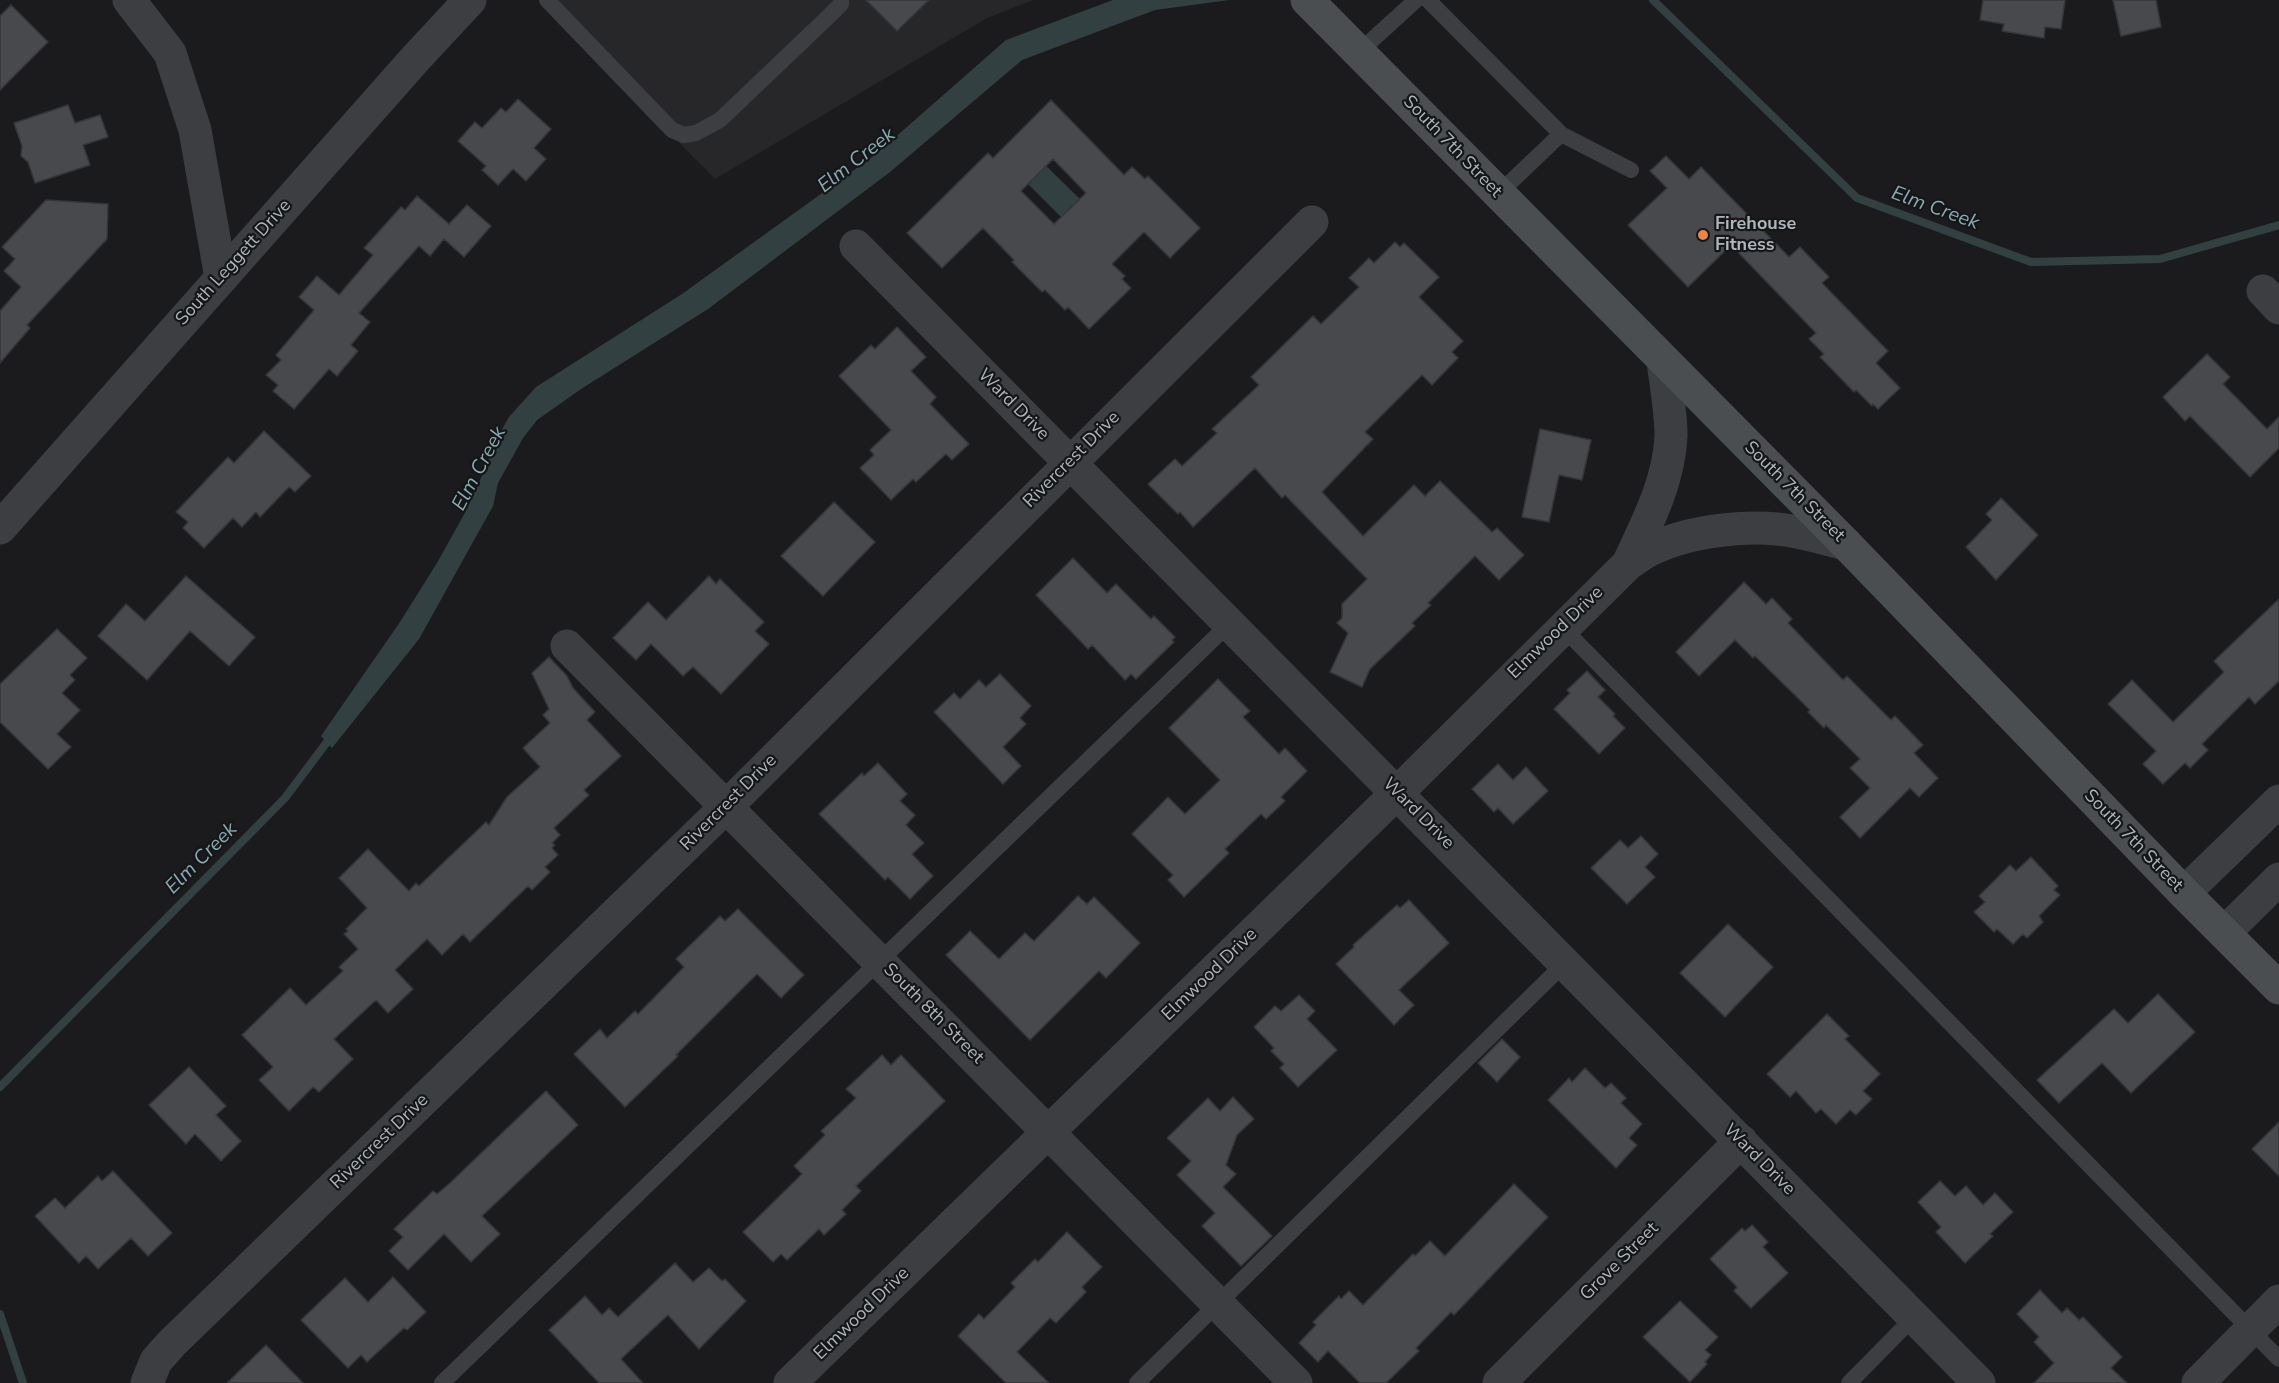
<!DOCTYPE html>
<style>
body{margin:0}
canvas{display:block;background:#1b1b1d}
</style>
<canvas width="2279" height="1383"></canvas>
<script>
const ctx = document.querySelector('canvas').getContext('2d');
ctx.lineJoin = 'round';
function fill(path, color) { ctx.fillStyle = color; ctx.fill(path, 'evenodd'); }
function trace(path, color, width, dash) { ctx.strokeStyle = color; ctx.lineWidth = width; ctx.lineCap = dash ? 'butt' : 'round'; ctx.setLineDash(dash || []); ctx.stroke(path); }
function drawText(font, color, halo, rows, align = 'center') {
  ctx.font = font + ' "Nunito Sans",sans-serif'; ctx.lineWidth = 4.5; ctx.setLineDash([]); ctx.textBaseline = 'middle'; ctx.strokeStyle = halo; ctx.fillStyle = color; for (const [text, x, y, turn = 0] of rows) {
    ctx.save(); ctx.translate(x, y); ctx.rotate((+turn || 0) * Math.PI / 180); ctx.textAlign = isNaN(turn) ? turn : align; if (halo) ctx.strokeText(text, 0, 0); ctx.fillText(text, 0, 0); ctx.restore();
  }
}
const built = new Path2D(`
 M539,0H1033L987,18L715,179Z`);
const water = new Path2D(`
 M1113,0H1229L1155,10L1022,60L890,172L708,309L581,389L537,420L523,438L498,483L493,506L419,639L332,748L321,736L400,622L437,563L466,511L485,469L495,442L509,417L536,387L682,294L875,155L1006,40Z
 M1040,160L1081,200L1063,219L1022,178Z`);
const stream = new Path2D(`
 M1653,0L1857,198L2031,262L2160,259L2279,225
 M0,1087L285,798L333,734
 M0,1314L23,1383`);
const building = new Path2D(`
 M866,0H929L897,31Z
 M1983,0H2065L2061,29L2045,27L2044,38L2002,31L2004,24L1980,20Z
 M2113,0H2156L2161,27L2121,36Z
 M11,5L48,42L0,90V16Z
 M518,99L551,129L534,148L546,159L526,181L513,169L498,185L482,170L486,166L458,141L475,122L482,128L501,108L506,112Z
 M1051,100L1124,175L1132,167L1145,179L1148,176L1200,228L1170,258L1144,232L1112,264L1125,276L1122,279L1131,288L1089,329L1068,307L1065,310L1045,290L1042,292L1012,262L1014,260L983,228L942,268L907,233L988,153L993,158ZM1053,159L1086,193L1054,224L1021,191Z
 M68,105L75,123L100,115L108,137L83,145L90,165L35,183L28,162L21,156L22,146L14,123Z
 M1666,156L1689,179L1701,167L1789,257L1800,247L1829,277L1822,283L1888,351L1876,363L1900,388L1878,409L1873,404L1872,406L1856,390L1854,392L1820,357L1824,354L1809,339L1816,333L1731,245L1688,287L1628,225L1667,188L1650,171Z
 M417,196L449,224L467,205L491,226L464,257L444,239L430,256L419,246L359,313L370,322L351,345L358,351L337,376L329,369L294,409L273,391L278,385L266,375L281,360L276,355L314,310L299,297L317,276L339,295L373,255L364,248L401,207L405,210Z
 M46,200L108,204L107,239L27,325L30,328L0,363V311L21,287L4,271L15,259L2,247Z
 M1395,242L1400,247L1404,243L1439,277L1419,297L1463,341L1452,352L1458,358L1432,385L1422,375L1365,432L1373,439L1322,492L1363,536L1414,485L1425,496L1440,481L1492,532L1497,528L1524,555L1499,580L1475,556L1428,603L1431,605L1412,623L1415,626L1370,669L1362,687L1330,672L1348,633L1337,623L1342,618V604L1367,579L1285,495L1282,498L1255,468L1193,527L1180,512L1178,514L1148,484L1175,459L1182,466L1217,433L1212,429L1259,385L1251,377L1313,316L1321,324L1359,287L1349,278L1369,258L1374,263Z
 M897,327L926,357L911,371L936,397L930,404L969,444L952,460L946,454L916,482L913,479L891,500L860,468L874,455L870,450L891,430L839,376L871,345L875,349Z
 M2207,354L2230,377L2223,384L2267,429L2279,417V448L2250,477L2190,416L2185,421L2163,397Z
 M1540,429L1591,440L1582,480L1559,475L1549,522L1522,517Z
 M264,431L311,476L295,492L289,487L260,517L256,512L242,527L233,518L204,548L183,528L188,522L176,512L228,457L234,463Z
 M2001,498L2038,535L1996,580L1966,547L1992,520L1986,514Z
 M834,502L875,542L823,596L781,556Z
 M1073,558L1107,593L1116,584L1151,619L1154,616L1175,637L1172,640L1174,642L1136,679L1131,674L1125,680L1092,645L1088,649L1036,595Z
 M186,576L255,637L229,666L190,631L147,680L98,636L126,604L145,621Z
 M709,576L716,584L720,579L764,622L755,631L769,644L721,694L693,667L683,676L651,644L636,660L613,638L648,602L666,620Z
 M1744,582L1766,604L1772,598L1792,619L1788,623L1843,680L1847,676L1891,720L1895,716L1923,745L1914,753L1938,778L1919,797L1910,788L1860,838L1840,817L1870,788L1850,768L1860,759L1826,725L1824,728L1808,712L1810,710L1755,656L1753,658L1735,640L1699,676L1676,652Z
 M2279,599V681L2255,704L2249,697L2202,744L2208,750L2190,768L2185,763L2163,784L2143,764L2156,751L2108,704L2132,680L2173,722L2224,672L2214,661Z
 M57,629L87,658L70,675L75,680L62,693L80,710L57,734L71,747L48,769L0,722V684Z
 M549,657L567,676L573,688L595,712L587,720L621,756L584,790L589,795L554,828L560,835L552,843L555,845L552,848L558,855L545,867L550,872L532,890L528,886L470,942L463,934L442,955L427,939L395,970L413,989L388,1013L376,1000L334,1039L353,1059L319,1092L313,1087L289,1111L259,1080L273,1067L242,1035L290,988L306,1005L343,971L339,967L358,949L344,934L348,931L346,929L367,908L339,878L368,849L409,891L416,883L419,886L486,822L489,825L507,797L540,767L523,748L550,723L543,715L549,709L532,673Z
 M1587,671L1605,690L1598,697L1615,714L1613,716L1625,728L1599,754L1554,709L1570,693L1567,690Z
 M1000,674L1031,706L1020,718L1026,724L1003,747L1021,766L1003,784L934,712L954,693L960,699L979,680L986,687Z
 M1218,679L1250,711L1243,717L1279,754L1285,748L1307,771L1281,797L1285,801L1266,819L1261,814L1225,849L1229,853L1184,897L1168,880L1173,875L1132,834L1168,797L1185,814L1220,780L1169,728Z
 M878,763L907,794L900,801L915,815L906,825L924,843L912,854L933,876L910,899L888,877L885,880L819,814L862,773L864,776Z
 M1498,764L1513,780L1526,767L1548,791L1513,824L1498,808L1494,812L1472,789Z
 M1641,836L1658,854L1645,867L1655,877L1627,904L1591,868L1620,840L1628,848Z
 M2031,857L2058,886L2054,890L2060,895L2039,916L2043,922L2027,938L2023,934L2013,944L1997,929L1994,932L1974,912L1985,902L1979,896L2010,865L2016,871Z
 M1078,896L1087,904L1094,897L1140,943L1106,978L1099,971L1030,1040L946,955L970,931L999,959L1025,933L1034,941Z
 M1409,900L1449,943L1399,990L1414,1005L1394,1025L1336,964L1354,947L1353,945L1397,905L1400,908Z
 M738,909L804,975L781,998L757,974L676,1055L678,1056L625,1107L574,1054L600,1029L607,1038L635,1011L638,1014L684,967L676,959L720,916L725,921Z
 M1728,924L1773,967L1725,1017L1680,973Z
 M2158,994L2195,1032L2131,1093L2102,1063L2059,1103L2037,1080L2114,1009L2128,1023Z
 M1299,995L1315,1011L1307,1019L1337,1050L1298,1087L1280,1068L1284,1064L1271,1051L1274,1048L1254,1027L1275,1006L1281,1011Z
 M1827,1014L1849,1036L1845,1039L1880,1074L1863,1091L1872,1099L1856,1115L1850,1110L1836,1124L1821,1109L1816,1113L1796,1091L1790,1097L1767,1074Z
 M1502,1039L1520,1057L1497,1082L1478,1063Z
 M882,1055L891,1065L901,1055L945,1101L856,1186L861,1191L842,1210L846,1214L824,1235L819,1229L787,1260L781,1254L773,1262L743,1232L802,1174L794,1166L825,1135L821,1131L856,1098L846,1089Z
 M189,1067L226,1106L216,1115L241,1141L221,1161L195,1134L186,1144L149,1105Z
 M1585,1068L1605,1088L1611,1083L1626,1098L1621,1103L1642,1124L1629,1138L1637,1145L1616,1168L1548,1100L1569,1078L1572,1082Z
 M546,1091L578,1125L482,1216L500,1234L471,1262L444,1234L408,1270L389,1251L403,1237L394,1229L433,1191L437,1194L450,1183Z
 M1233,1097L1254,1119L1237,1135L1226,1165L1236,1174L1223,1187L1272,1236L1241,1266L1202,1226L1215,1213L1177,1175L1191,1161L1167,1138L1208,1098L1220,1111Z
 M2279,1122V1176L2252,1149Z
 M113,1171L172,1233L148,1256L131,1238L98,1269L86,1256L79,1263L35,1216L55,1198L65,1208L98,1176L102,1181Z
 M1940,1181L1955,1196L1966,1186L1983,1205L1995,1193L2013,1212L1990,1234L1993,1236L1965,1263L1936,1232L1941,1227L1918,1202Z
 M1514,1184L1548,1217L1454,1315L1451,1312L1416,1348L1419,1351L1386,1383H1360L1328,1351L1318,1362L1299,1343L1316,1325L1313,1322L1339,1296L1341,1299L1349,1291L1363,1305L1413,1254L1415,1256L1430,1241L1445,1256Z
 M1752,1225L1768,1242L1763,1247L1788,1273L1751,1308L1734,1291L1737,1287L1710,1259L1742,1228L1745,1231Z
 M1067,1232L1102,1267L1082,1287L1086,1292L1056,1323L1050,1318L1017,1352L1049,1383H1006L958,1336L979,1314L984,1319L1015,1287L1011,1283L1035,1259L1038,1262Z
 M675,1263L693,1282L709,1268L722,1281L725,1279L746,1301L699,1349L668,1315L621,1359L643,1383H599L549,1330L585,1296L602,1315L609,1308L618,1317Z
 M393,1277L426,1312L407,1330L404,1328L367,1362L361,1355L348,1368L301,1320L345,1278L368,1302Z
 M2040,1290L2062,1313L2067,1308L2079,1320L2083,1317L2122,1357L2111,1368L2127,1383H2034L2054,1363L2034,1342L2039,1337L2017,1314Z
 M1680,1301L1718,1337L1705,1350L1711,1355L1705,1362L1707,1364L1690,1382L1643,1337Z
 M266,1345L303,1383H227Z`);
const service = new Path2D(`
 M547,0L672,130L684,135L696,133L720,120L828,17L841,4V0
 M1428,0L1561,134L1498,194
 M1359,52L1416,0
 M1561,134L1631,170
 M1562,627L2279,1359
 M442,1383L1229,624
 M1137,1383L1565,963
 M1849,1383L1914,1317`);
const minor = new Path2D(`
 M129,0L170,53L195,130L221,278
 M856,246L1979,1383
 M2263,291L2279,308
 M1628,564C1647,523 1669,482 1671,436C1671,411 1666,386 1663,361
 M567,646L1296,1383
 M2184,893L2279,801
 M2224,933L2279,879
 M147,1383L156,1361L172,1343L727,806L1312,222
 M790,1383L1397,793L1628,564C1636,559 1643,553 1652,549C1691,530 1754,523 1797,532C1813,535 1830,540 1846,544
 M1499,1383L1741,1141
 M2198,1383L2279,1301`);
const tertiary = new Path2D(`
 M0,528L416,58L470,0`);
const secondary = new Path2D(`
 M1307,0L1846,544L2184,893L2279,988`);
const markers = [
 [1703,235,6,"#e88547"]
];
const streetNames = [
 ["South 7th Street",1452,147,46],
 ["South Leggett Drive",234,263,-48],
 ["Ward Drive",1013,405,45],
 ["Rivercrest Drive",1072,460,-45],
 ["South 7th Street",1794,492,45],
 ["Elmwood Drive",1556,633,-44],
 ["Rivercrest Drive",729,803,-45],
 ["Ward Drive",1418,814,45],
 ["South 7th Street",2133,841,46],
 ["Elmwood Drive",1210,975,-44],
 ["South 8th Street",933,1014,45],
 ["Rivercrest Drive",380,1142,-44],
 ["Ward Drive",1759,1160,45],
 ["Grove Street",1620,1262,-45],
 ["Elmwood Drive",862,1314,-44]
];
const poiNames = [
 ["Firehouse",1715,225],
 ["Fitness",1715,246]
];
const waterNames = [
 ["Elm Creek",857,161,-38],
 ["Elm Creek",1935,209,20],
 ["Elm Creek",480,469,-62],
 ["Elm Creek",202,859,-45]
];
fill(built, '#27272a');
fill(water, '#334042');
trace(stream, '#334042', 8);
fill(building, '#48494d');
trace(building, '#353639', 1.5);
trace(service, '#3c3e41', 16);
trace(minor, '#3c3e41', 33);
trace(tertiary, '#3c3e41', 33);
trace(secondary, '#4a4e51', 33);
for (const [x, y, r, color] of markers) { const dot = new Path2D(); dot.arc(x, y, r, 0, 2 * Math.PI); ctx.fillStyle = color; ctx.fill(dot); trace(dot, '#161618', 2); }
drawText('18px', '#aeb6bb', '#161618', streetNames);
drawText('bold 18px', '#aeb6bb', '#161618', poiNames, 'left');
drawText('italic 20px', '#88abb4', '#161618', waterNames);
</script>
